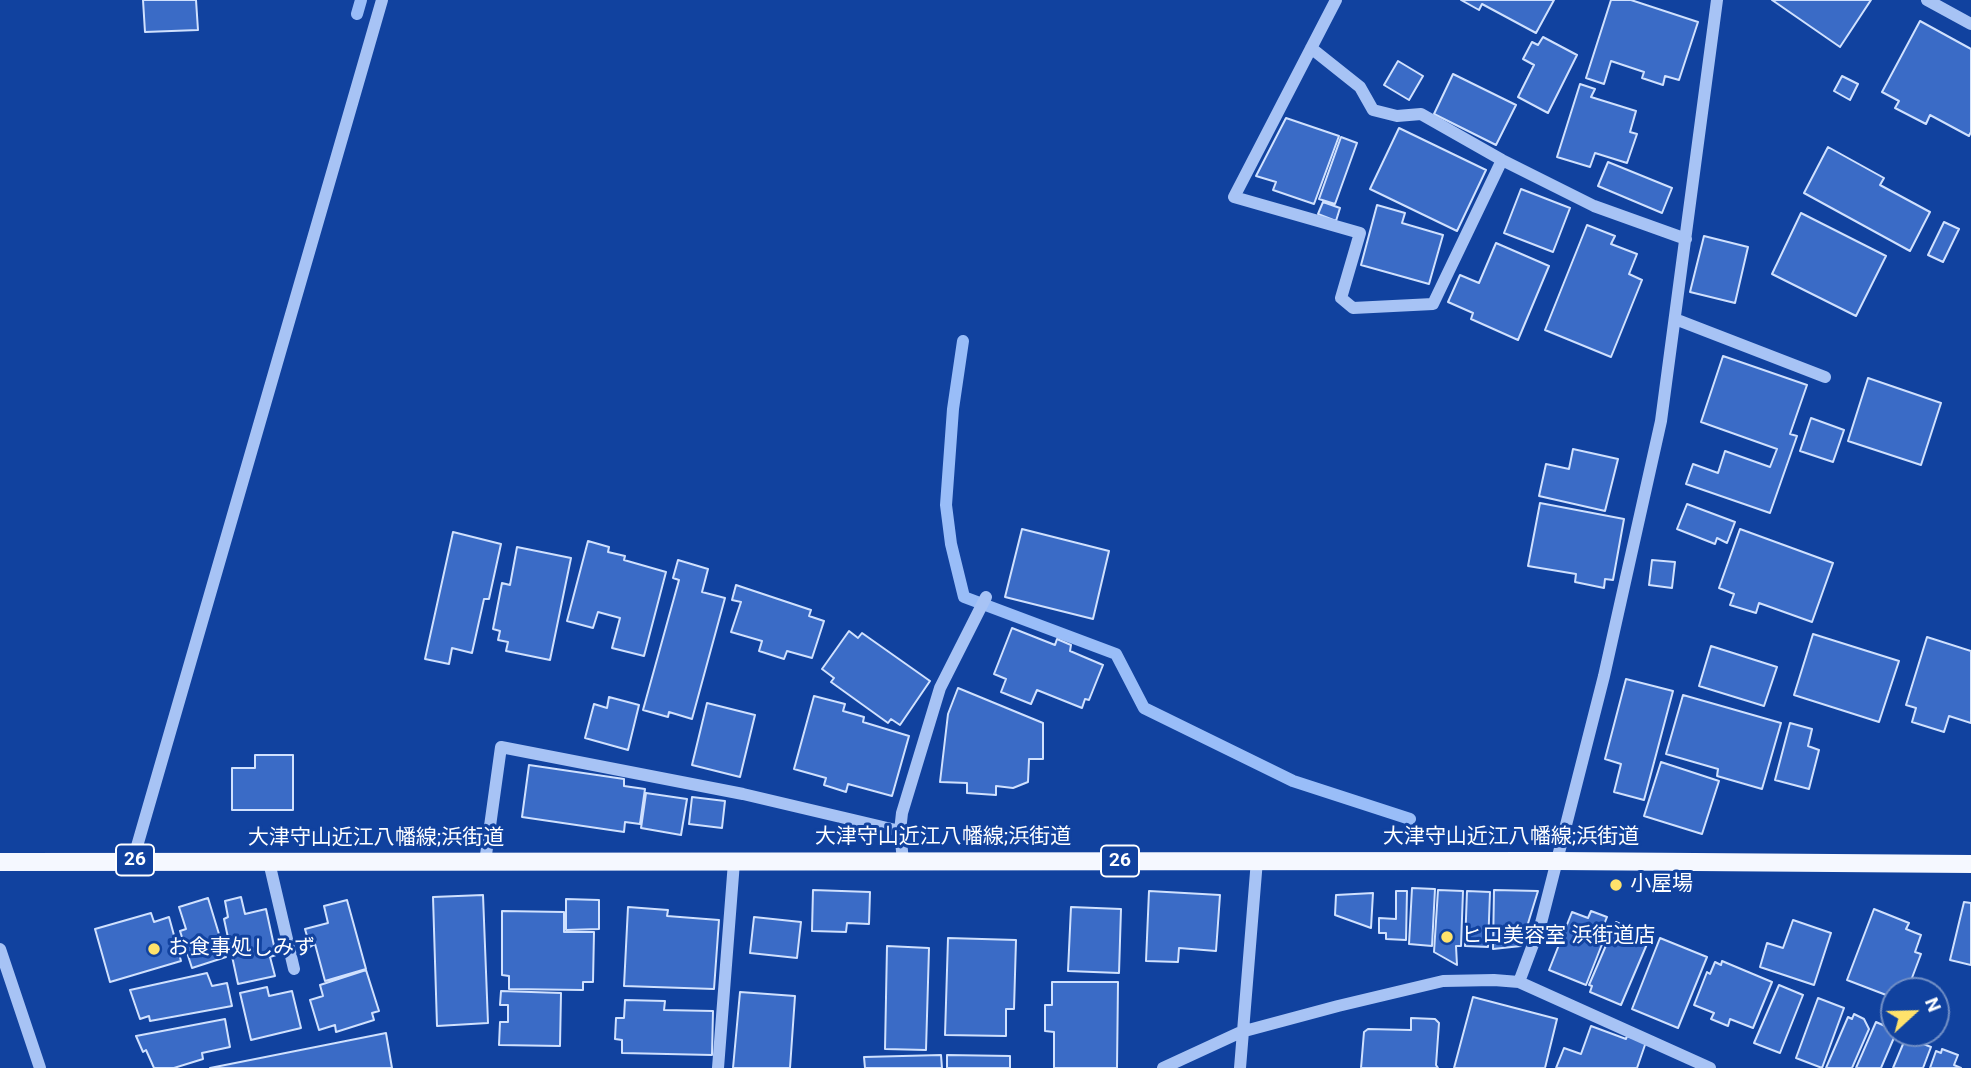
<!DOCTYPE html>
<meta charset="utf-8">
<style>
body{margin:0}
#map{position:relative;width:1971px;height:1068px;overflow:hidden;background:#11429f;font-family:Roboto,sans-serif}
canvas{display:block}
.north{position:absolute;left:1880px;top:977px;width:70px;height:70px;box-sizing:border-box;background:#11429f;border:2px solid #708ec5;border-radius:50%;rotate:68deg;font-size:19px;font-weight:700;line-height:28px;text-align:center;color:#fff}
.north::after{content:'';display:block;margin:auto;width:24px;height:32px;background:#ffe26b;clip-path:polygon(50% 0,100% 100%,50% 72%,0 100%)}
</style>
<div id="map">
<canvas width="1971" height="1068"></canvas>
<div class="north">N</div>
</div>
<script>
const ctx = document.querySelector('canvas').getContext('2d');
ctx.lineJoin = 'round';
function trace(path, color, width, dash) { ctx.strokeStyle = color; ctx.lineWidth = width; ctx.lineCap = dash ? 'butt' : 'round'; ctx.setLineDash(dash || []); ctx.stroke(path); }
function fill(path, color) { ctx.fillStyle = color; ctx.fill(path, 'evenodd'); }
function drawText(font, color, halo, rows, align = 'center') {
  ctx.font = font + ' Roboto,"Noto Sans JP",sans-serif'; ctx.lineWidth = 6; ctx.setLineDash([]); ctx.textBaseline = 'middle'; ctx.strokeStyle = halo; ctx.fillStyle = color; for (const [text, x, y, turn = 0] of rows) {
    ctx.save(); ctx.translate(x, y); ctx.rotate((+turn || 0) * Math.PI / 180); ctx.textAlign = isNaN(turn) ? turn : align; if (halo) ctx.strokeText(text, 0, 0); ctx.fillText(text, 0, 0); ctx.restore();
  }
}
const stream = new Path2D(`
 M357,14L361,0
 M963,341L953,409L946,505L951,544L964,597L1116,654L1144,708L1293,781L1410,819`);
const building = new Path2D(`
 M143,0H196L198,30L145,32Z
 M1461,0H1554L1536,33L1482,4L1479,10Z
 M1611,0H1631L1698,22L1679,80L1665,76L1663,85L1642,78L1644,72L1611,61L1604,84L1586,78Z
 M1772,0H1871L1840,47Z
 M1920,21L1971,49V132L1969,136L1930,115L1926,124L1895,108L1899,101L1882,92Z
 M1543,37L1577,55L1548,113L1518,97L1534,65L1523,59L1532,42L1538,45Z
 M1398,61L1423,76L1409,100L1384,85Z
 M1453,74L1516,105L1496,145L1434,114Z
 M1842,76L1858,84L1850,100L1834,91Z
 M1580,84L1595,89L1591,97L1636,111L1630,132L1637,134L1627,163L1595,153L1590,167L1557,157Z
 M1286,118L1339,136L1314,204L1273,190L1276,182L1256,176Z
 M1399,128L1486,170L1457,231L1370,189Z
 M1341,137L1357,143L1335,204L1319,199Z
 M1828,147L1884,178L1880,185L1930,212L1910,251L1804,193Z
 M1608,162L1672,188L1662,213L1598,186Z
 M1521,189L1570,208L1553,252L1504,233Z
 M1323,202L1340,208L1336,221L1318,214Z
 M1377,205L1405,213L1402,223L1443,235L1429,284L1361,265Z
 M1801,213L1886,256L1856,316L1772,274Z
 M1944,222L1959,229L1943,262L1928,255Z
 M1587,225L1615,236L1611,244L1637,254L1629,274L1642,280L1611,357L1545,330Z
 M1704,236L1748,247L1735,303L1690,292Z
 M1496,243L1549,266L1518,340L1471,319L1473,313L1448,302L1460,275L1479,283Z
 M1723,356L1807,385L1790,434L1797,436L1770,513L1686,484L1693,464L1718,473L1725,451L1770,467L1777,449L1701,422Z
 M1868,378L1941,403L1921,465L1848,441Z
 M1811,418L1844,430L1833,462L1800,451Z
 M1573,449L1618,459L1605,511L1539,496L1546,464L1569,469Z
 M1540,503L1624,519L1613,580L1605,579L1604,588L1575,582L1576,574L1528,566Z
 M1687,504L1735,522L1727,543L1717,538L1715,544L1677,529Z
 M1022,529L1109,551L1093,619L1005,597Z
 M1740,529L1833,563L1812,622L1759,603L1756,613L1730,605L1734,594L1719,588Z
 M453,532L501,544L489,599H484L472,653L452,648L449,664L425,659Z
 M588,541L609,547L608,552L625,556L624,560L666,572L644,656L612,648L620,618L598,612L593,628L567,621Z
 M517,547L571,558L550,660L506,651L508,642L498,640L500,631L493,629L502,583L510,585Z
 M678,560L708,569L702,592L725,598L692,719L669,712L668,717L643,710L679,580L673,578Z
 M1652,560L1675,562L1672,588L1649,585Z
 M736,585L811,610L809,616L824,621L812,658L787,651L784,659L759,651L762,641L731,632L741,602L732,600Z
 M1012,628L1055,645L1057,639L1071,645L1070,651L1103,665L1089,700L1085,699L1082,708L1037,690L1031,704L1001,692L1006,679L994,674Z
 M849,631L858,638L862,633L930,681L900,725L891,719L888,723L831,682L834,678L822,669Z
 M1813,634L1899,661L1879,722L1794,695Z
 M1927,637L1971,651V723L1949,716L1944,732L1912,722L1916,708L1906,705Z
 M1711,646L1777,667L1764,706L1699,686Z
 M1626,679L1673,691L1644,800L1614,792L1621,764L1605,759Z
 M958,688L1043,723V759H1029L1028,782L1013,788L996,786V795L967,793V783L940,782L948,714Z
 M1683,695L1781,723L1762,789L1717,776L1718,769L1666,754Z
 M814,696L845,704L843,711L864,717L863,722L909,736L892,796L848,784L846,792L824,785L826,778L794,769Z
 M609,697L639,705L628,750L585,738L594,704L607,708Z
 M707,703L755,715L740,777L692,765Z
 M1790,723L1812,729L1808,746L1819,750L1809,789L1775,780Z
 M255,755H293V810H232V768H255Z
 M1661,762L1719,781L1702,834L1644,816Z
 M529,765L624,779V786L645,789L640,824L625,822L624,832L522,817Z
 M646,793L687,799L681,835L641,828Z
 M692,797L725,801L722,828L689,824Z
 M1412,888L1435,889L1432,946L1409,944Z
 M813,890L870,892L869,924L847,923L846,932L812,931Z
 M1438,890L1463,891L1461,946H1456L1457,965L1434,952Z
 M1494,890L1538,891L1521,946L1493,949Z
 M1149,891L1220,895L1216,951L1179,948L1178,962L1146,961Z
 M1396,891H1407L1406,940L1386,939V933H1379V918L1396,919Z
 M1467,891L1490,892L1488,947L1465,946Z
 M1373,893L1371,928L1335,915L1336,895Z
 M483,895L488,1023L437,1026L433,897Z
 M241,897L245,914L266,909L276,955L270,957L275,976L238,984L224,919L228,917L225,901Z
 M208,898L226,957L192,968L180,931L186,929L179,907Z
 M566,899L599,900V929L566,930Z
 M347,900L366,969L325,981L315,944L310,947L305,929L328,923L324,906Z
 M1964,902L1971,903V965L1950,960Z
 M628,907L668,910L667,916L719,920L714,989L624,986Z
 M1071,907L1121,909L1119,973L1068,971Z
 M1874,909L1909,923L1906,929L1921,935L1915,952L1921,954L1907,991H1894V998L1847,980Z
 M502,911L564,912V932H594L593,982H583V990L509,989V976L502,975Z
 M1591,911L1607,917L1603,927L1608,929L1586,985L1549,970L1572,912L1588,918Z
 M151,913L154,922L169,917L181,961L110,982L95,929Z
 M754,917L801,922L797,958L750,953Z
 M1793,920L1831,933L1814,985L1760,967L1767,943L1783,948Z
 M1616,922L1650,937L1621,1005L1590,992L1592,986L1589,985Z
 M948,938L1016,940L1014,1009H1006V1036L945,1035Z
 M1660,938L1707,957L1678,1028L1632,1009Z
 M887,946L929,948L926,1050L885,1049Z
 M1722,961L1772,982L1753,1028L1730,1019L1728,1026L1711,1019L1714,1013L1694,1005L1707,972L1710,974L1715,962L1721,965Z
 M366,970L379,1011L372,1013L374,1020L336,1032L335,1025L319,1030L310,1000L323,996L320,985Z
 M207,973L212,986L227,983L232,1006L150,1021L149,1016L140,1019L130,990Z
 M1052,982H1118L1117,1068H1054V1032L1045,1031V1005H1052Z
 M1779,985L1803,995L1780,1053L1754,1043Z
 M267,987L269,996L292,991L301,1028L251,1040L240,993Z
 M501,991L561,993L560,1046L499,1045L500,1022H508V1005H500Z
 M740,992L795,996L790,1068H733Z
 M1473,997L1557,1019L1545,1068H1454Z
 M1818,998L1844,1008L1822,1068L1796,1058Z
 M625,1000L665,1001L664,1010L713,1011L712,1055L622,1053V1040L615,1039L616,1018H624Z
 M1854,1014L1864,1019L1869,1029L1852,1068H1826L1848,1017L1852,1019Z
 M1411,1018L1435,1019L1439,1023L1436,1065L1438,1068H1361L1364,1032L1368,1029L1411,1030Z
 M225,1019L230,1047L202,1053L203,1059L174,1068H154L146,1050L143,1052L136,1036Z
 M1876,1022L1894,1030L1896,1033L1881,1068H1856Z
 M1591,1026L1626,1039L1627,1036L1646,1042L1637,1068H1556L1564,1048L1581,1054Z
 M386,1033L392,1068H210Z
 M1906,1037L1931,1047L1923,1068H1893Z
 M1942,1049L1958,1055L1954,1065L1961,1068H1930L1936,1051L1941,1053Z
 M941,1055L942,1068H865L864,1057Z
 M947,1055L1010,1056V1068H947Z`);
const minor = new Path2D(`
 M1336,0L1234,197L1360,233L1341,298L1353,308L1433,304L1502,160
 M1927,0L1971,24
 M1311,48L1360,87L1373,110L1397,116L1421,114L1502,160L1594,206L1686,239
 M1675,319L1825,377
 M900,831L903,861
 M133,860L382,0
 M269,862L294,969
 M485,862L501,747L743,794L900,831L902,813L940,688L986,597
 M0,949L40,1068
 M1519,982L1541,923L1604,676L1661,421L1717,0
 M718,1068L734,862
 M1163,1068L1241,1032L1338,1006L1443,981L1494,980L1519,982L1710,1068
 M1240,1068L1257,860`);
const major = new Path2D(`
 M0,862L1557,861L1971,864`);
const markers = [
 [1616,885,7,"#ffe26b"],
 [1447,937,7,"#ffe26b"],
 [154,949,7,"#ffe26b"]
];
const shields = [
 [135,860,38],
 [1120,861,38]
];
const shieldNames = [
 ["26",135,860],
 ["26",1120,861]
];
const streetNames = [
 ["大津守山近江八幡線;浜街道",943,838],
 ["大津守山近江八幡線;浜街道",1511,838],
 ["大津守山近江八幡線;浜街道",376,839]
];
const poiNames = [
 ["小屋場",1630,885],
 ["ヒロ美容室 浜街道店",1461,937],
 ["お食事処しみず",168,949]
];
trace(stream, '#99bdf8', 12);
fill(building, '#3a6bc6');
trace(building, '#d0e1fe', 2);
trace(minor, '#a7c3f5', 12);
trace(major, '#f5f8ff', 18);
for (const [x, y, r, color] of markers) { const dot = new Path2D(); dot.arc(x, y, r, 0, 2 * Math.PI); ctx.fillStyle = color; ctx.fill(dot); trace(dot, '#11429f', 2.5); }
for (const [x, y, w] of shields) { const box = new Path2D(); box.roundRect(x - w / 2, y - 15.5, w, 31, 5); ctx.fillStyle = '#11429f'; ctx.fill(box); trace(box, '#fff', 2); }
drawText('bold 19px', '#fff', null, shieldNames);
drawText('21px', '#fff', '#11429f', streetNames);
drawText('21px', '#fff', '#11429f', poiNames, 'left');
</script>
